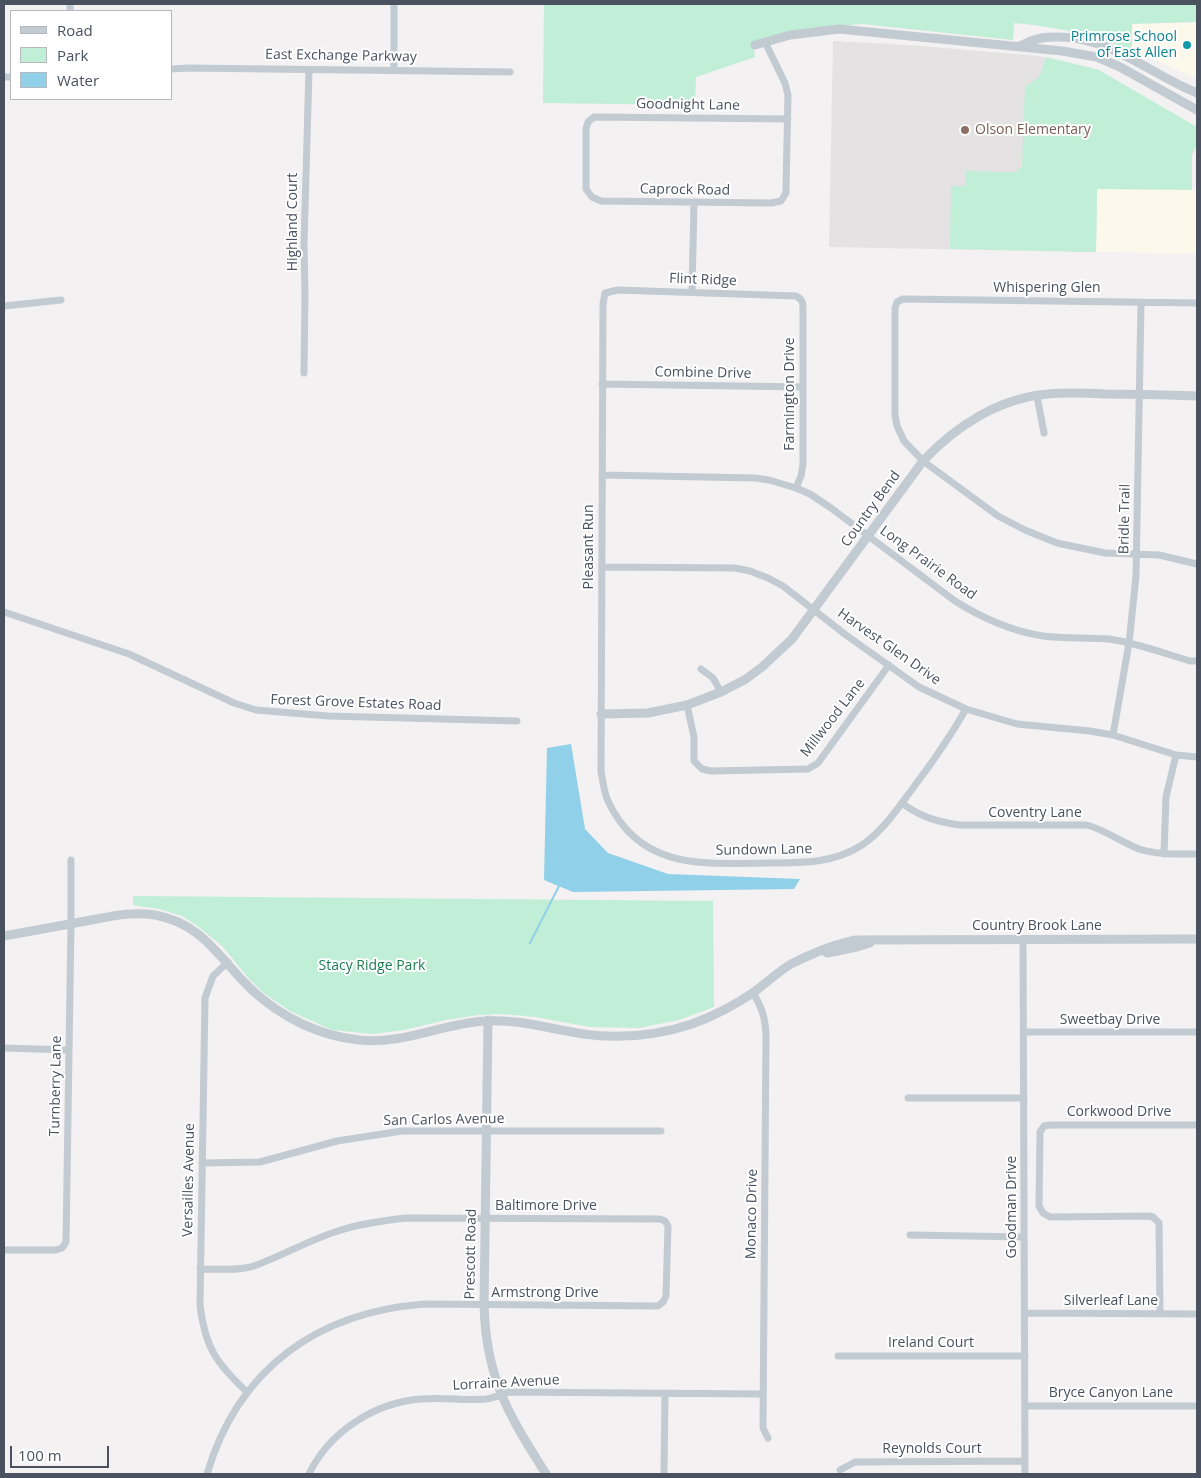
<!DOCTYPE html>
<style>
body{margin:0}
#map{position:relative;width:1201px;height:1478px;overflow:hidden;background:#f3f1f1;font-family:"Open Sans",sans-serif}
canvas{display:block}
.frame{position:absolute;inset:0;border:5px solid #49525e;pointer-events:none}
.legend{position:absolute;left:10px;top:10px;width:162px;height:90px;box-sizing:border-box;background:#fff;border:1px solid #b6babf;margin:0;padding:6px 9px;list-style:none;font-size:15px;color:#49525e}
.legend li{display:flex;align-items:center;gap:10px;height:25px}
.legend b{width:25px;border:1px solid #b6babf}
.scale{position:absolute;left:10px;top:1446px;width:99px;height:22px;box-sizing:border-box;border:2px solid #49525e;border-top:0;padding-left:6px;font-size:15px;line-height:18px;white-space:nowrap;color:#49525e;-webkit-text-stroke:4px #fff;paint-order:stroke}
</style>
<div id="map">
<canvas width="1201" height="1478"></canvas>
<div class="frame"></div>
<ul class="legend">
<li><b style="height:6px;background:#c2cad2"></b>Road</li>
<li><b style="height:14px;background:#c1eed6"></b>Park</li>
<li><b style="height:14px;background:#90d0e9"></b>Water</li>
</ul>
<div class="scale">100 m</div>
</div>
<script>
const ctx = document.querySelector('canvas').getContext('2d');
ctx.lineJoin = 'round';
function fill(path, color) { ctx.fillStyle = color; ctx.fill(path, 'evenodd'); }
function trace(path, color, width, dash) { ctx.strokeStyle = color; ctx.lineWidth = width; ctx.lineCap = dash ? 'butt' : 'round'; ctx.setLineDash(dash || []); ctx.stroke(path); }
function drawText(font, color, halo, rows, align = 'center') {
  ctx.font = font + ' "Open Sans",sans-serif'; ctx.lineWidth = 4; ctx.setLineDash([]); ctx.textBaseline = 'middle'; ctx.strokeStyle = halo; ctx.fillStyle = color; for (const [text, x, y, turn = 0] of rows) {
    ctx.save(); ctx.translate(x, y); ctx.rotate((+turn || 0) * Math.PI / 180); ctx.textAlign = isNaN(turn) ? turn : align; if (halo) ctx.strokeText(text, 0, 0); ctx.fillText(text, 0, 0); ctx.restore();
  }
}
const commercial = new Path2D(`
 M1197,22V79L1132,50V24Z
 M1097,189L1197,190V254L1096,252Z`);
const education = new Path2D(`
 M833,41L908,45L1039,56L1099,70L1096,252L829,247Z`);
const green = new Path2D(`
 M544,4H1197V22L1132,24V50C1093,35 1055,26 1014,23L1013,40L862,24L811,28L753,42L755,57L696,77L695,105L543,103Z
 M1046,57L1099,70L1197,127V144L1192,155V190L1097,189L1096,252L950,249L951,186H965L966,171L1015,172L1022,167L1025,87C1043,76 1039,77 1046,57Z
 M133,896L713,901L714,1007L679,1020L639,1028L590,1027L535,1017L502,1014L478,1015L446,1020L404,1030L372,1034L332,1030L290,1011L265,994L250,980L223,947L199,927L182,916L159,909L133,905Z`);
const water = new Path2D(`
 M571,744L585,829L608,853L668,874L800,879L794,889L573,892L544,880L547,748Z`);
const stream = new Path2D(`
 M530,943L559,886`);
const minor = new Path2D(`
 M70,11V4
 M765,42L785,83L788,95L786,188V193L781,201L771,203L601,201L592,197L586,189V129L588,122L594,117L788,119
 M171,69L189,68L510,72
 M394,71V4
 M4,77H11
 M692,292L694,202
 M1197,303L903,299L897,302L895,308V415L897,426L904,441L923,461L998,516L1025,530L1057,543L1105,553L1159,555L1197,564
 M4,306L61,300
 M304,373L305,295L304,244L309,70
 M602,384L803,387
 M1037,396L1044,433
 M602,475L755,478L769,480L796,488L810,494L831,508L955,601C982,618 1011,631 1043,636C1065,639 1087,637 1109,639C1137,643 1163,653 1190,661H1197
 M796,488L801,476L803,464V309C803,302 802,299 796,296L618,290L605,293L603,304L601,772C603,781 604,793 608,801C640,870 703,864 767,863C800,863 833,864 862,845C883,831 898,808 913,788C932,763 950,737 966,709
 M602,567L735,568L750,571L768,578L783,586L846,635L919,687L966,709L1017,724L1090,731L1113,735L1176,755L1197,757
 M4,612L129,654L234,703L256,710L328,716L517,721
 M701,669L713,678L721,692
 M687,705L694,737V761L702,769L711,771L808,769L818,763L889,665
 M1113,735L1129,643L1136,576L1141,302
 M902,803C920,817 938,822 960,825H1087C1105,830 1121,842 1139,849C1158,855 1178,854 1197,854
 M1164,854L1166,797L1176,755
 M1023,940L1025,1474
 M228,962L213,976L205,998L200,1305C205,1347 216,1363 247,1392
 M753,993C762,1007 765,1018 766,1034L763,1428L768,1438
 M1024,1032H1197
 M4,1048L69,1050
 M908,1098H1024
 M202,1163L260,1162L337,1141L402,1131H661
 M910,1235L1024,1237
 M4,1250H56L62,1248L66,1242L71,924V860
 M200,1269C218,1269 238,1271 254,1266C284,1255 311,1239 341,1230C362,1223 384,1221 405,1218L660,1219L665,1221L668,1226L666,1296L663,1302L658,1306L425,1304C317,1312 238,1369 207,1474
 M1025,1313L1197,1314
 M1160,1314L1159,1223L1153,1217L1149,1216L1050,1217L1043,1213L1039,1206L1040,1132L1044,1126L1050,1125H1197
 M838,1356H1025
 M1025,1406H1197
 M840,1470L855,1462L1025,1461
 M309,1474C329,1432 375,1402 422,1399C443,1397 465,1401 486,1399C494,1398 501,1395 508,1392L763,1394
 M664,1474L665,1393`);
const tertiary = new Path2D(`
 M755,45L790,35L839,29L1062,51L1097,57L1120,67L1197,110
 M1020,46C1025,44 1029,41 1034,40C1041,37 1049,37 1057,37C1110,36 1151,75 1197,93
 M601,714L648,713L687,705L721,692L746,679L762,667L792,639L923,461C956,426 999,398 1048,394C1067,392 1087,393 1105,394C1136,394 1167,395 1197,396
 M4,936C31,931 58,926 86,921C109,917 131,911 155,915C204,924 219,959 252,990C281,1017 319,1036 359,1040C403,1045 443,1023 486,1021C520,1019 550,1029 583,1034C620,1039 656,1036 692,1024C714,1016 735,1005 754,992C766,983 778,972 791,964C811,954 834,944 856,940L1197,939
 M827,953L857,947L870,943
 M488,1020L484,1305C486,1378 508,1414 546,1474`);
const markers = [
 [1187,45,5,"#0f9aa8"],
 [965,130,5,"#8d6e63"]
];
const cultureNames = [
 ["Primrose School",1177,37],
 ["of East Allen",1177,53]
];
const streetNames = [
 ["East Exchange Parkway",341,56,1],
 ["Goodnight Lane",688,105,1],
 ["Caprock Road",685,190,1],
 ["Highland Court",293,222,-90],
 ["Flint Ridge",703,280,2],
 ["Whispering Glen",1047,288],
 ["Combine Drive",703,373,1],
 ["Farmington Drive",790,394,-90],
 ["Country Bend",871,509,-54],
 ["Bridle Trail",1125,519,-89],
 ["Pleasant Run",589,547,-90],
 ["Long Prairie Road",928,563,36],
 ["Harvest Glen Drive",889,647,35],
 ["Forest Grove Estates Road",356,703,2],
 ["Millwood Lane",833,718,-52],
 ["Coventry Lane",1035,813],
 ["Sundown Lane",764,850,-1],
 ["Country Brook Lane",1037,926],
 ["Sweetbay Drive",1110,1020],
 ["Turnberry Lane",56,1086,-89],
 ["Corkwood Drive",1119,1112],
 ["San Carlos Avenue",444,1120,-1],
 ["Versailles Avenue",189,1180,-89],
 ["Baltimore Drive",546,1206],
 ["Goodman Drive",1012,1207,-90],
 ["Monaco Drive",752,1214,-89],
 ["Prescott Road",471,1254,-89],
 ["Armstrong Drive",545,1293],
 ["Silverleaf Lane",1111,1301],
 ["Ireland Court",931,1343],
 ["Lorraine Avenue",506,1383,-3],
 ["Bryce Canyon Lane",1111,1393],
 ["Reynolds Court",932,1449]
];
const educationNames = [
 ["Olson Elementary",975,130]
];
const parkNames = [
 ["Stacy Ridge Park",372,966]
];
fill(commercial, '#fcf8ec');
fill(education, '#e4e2e3');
fill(green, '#c1eed6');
fill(water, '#90d0e9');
trace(stream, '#90d0e9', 2);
trace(minor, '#c2cad2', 7);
trace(tertiary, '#c2cad2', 9);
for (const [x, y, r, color] of markers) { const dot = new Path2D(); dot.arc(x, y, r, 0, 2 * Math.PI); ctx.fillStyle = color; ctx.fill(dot); trace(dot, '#fff', 2); }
drawText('14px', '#0d838f', '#fff', cultureNames, 'right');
drawText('14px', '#49525e', '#fff', streetNames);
drawText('14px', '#785e54', '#fff', educationNames, 'left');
drawText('14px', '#1b7e53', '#fff', parkNames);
</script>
